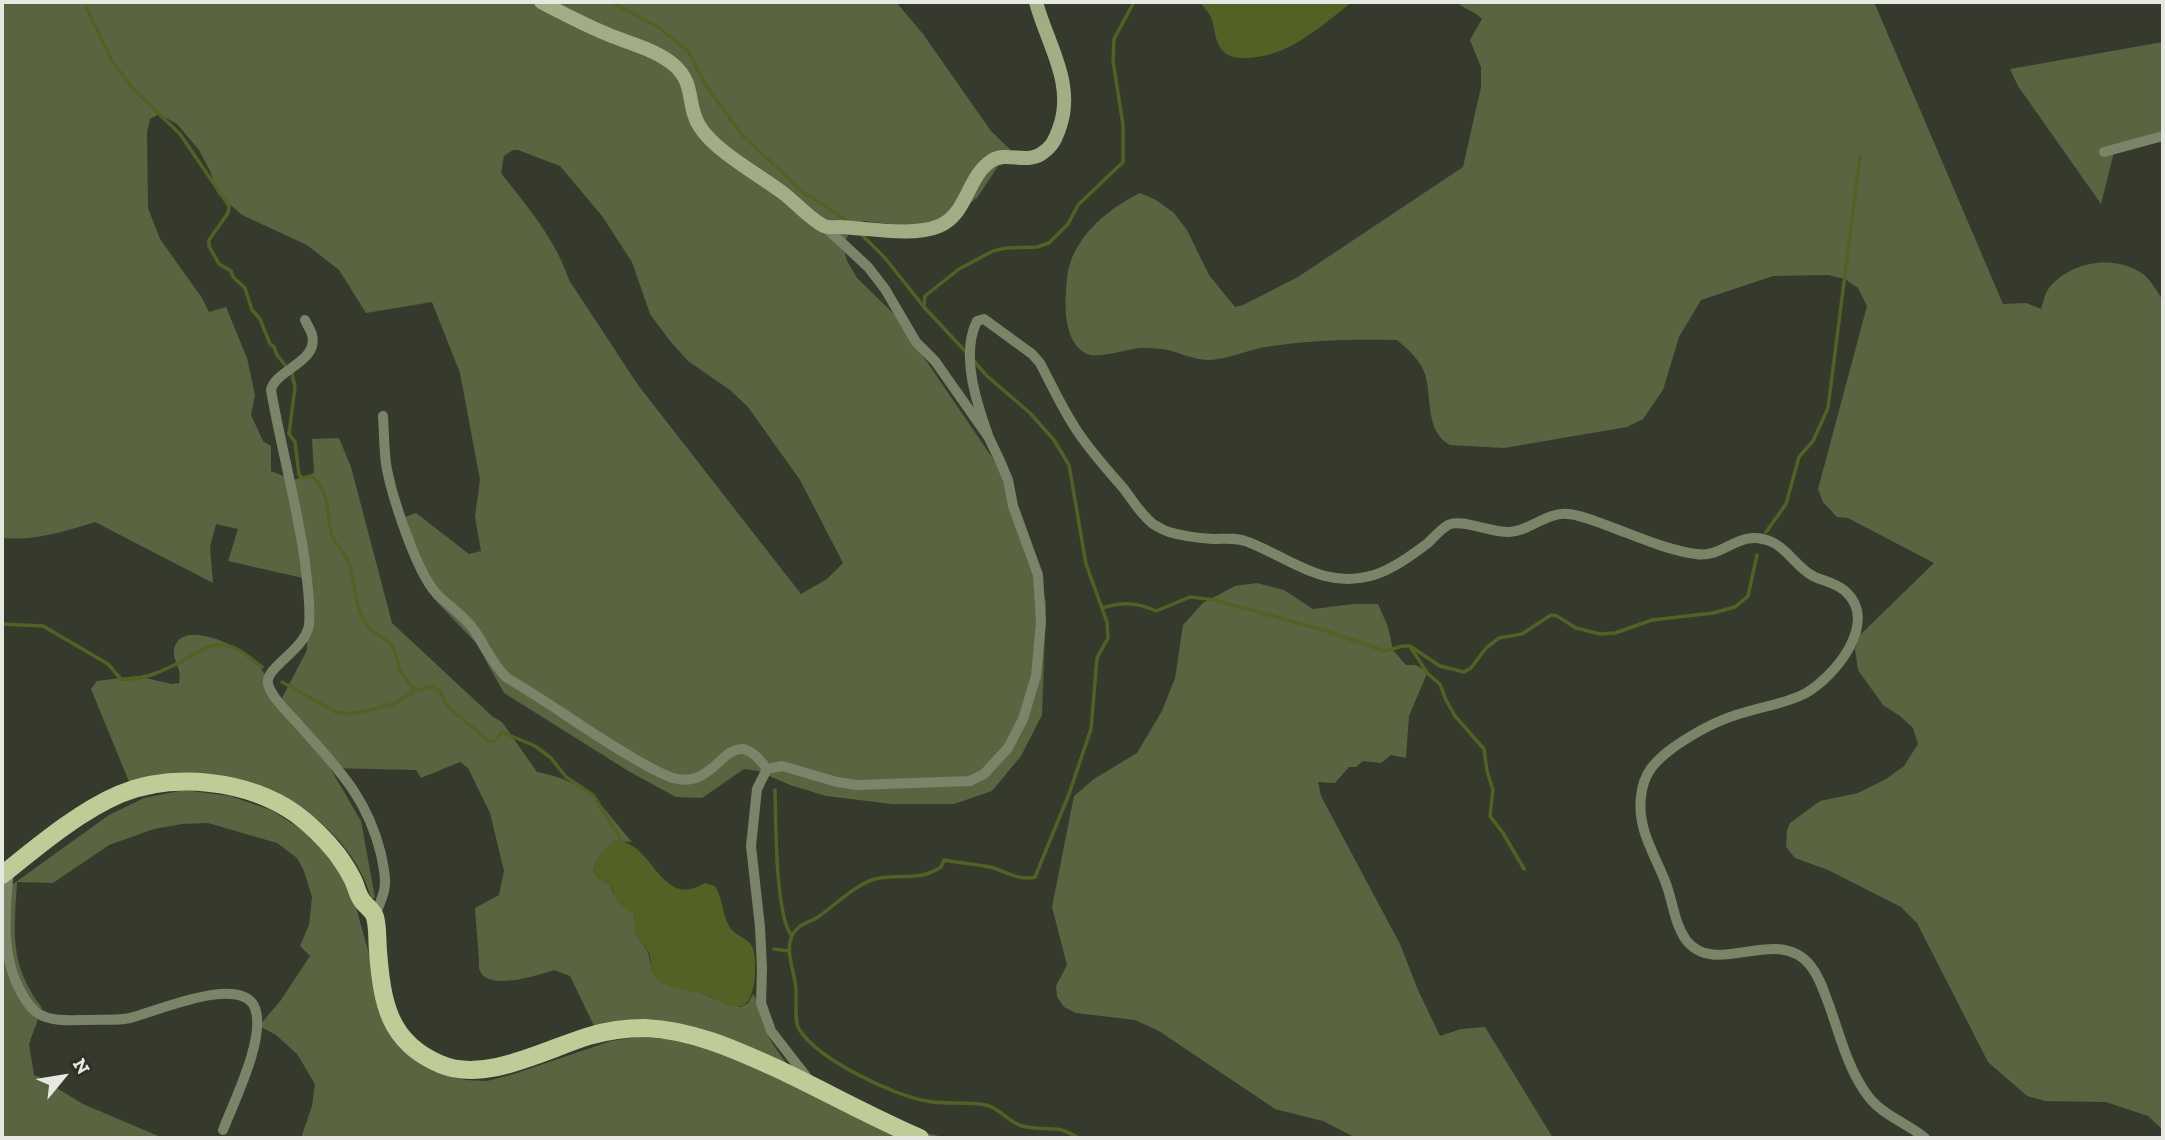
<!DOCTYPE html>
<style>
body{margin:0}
#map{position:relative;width:2165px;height:1140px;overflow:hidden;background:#363a2d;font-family:"Zilla Slab",serif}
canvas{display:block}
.frame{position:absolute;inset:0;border:4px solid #e6e9e1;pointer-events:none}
.north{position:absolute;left:28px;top:1042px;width:70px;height:70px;-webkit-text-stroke:5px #2c3023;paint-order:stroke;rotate:60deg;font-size:19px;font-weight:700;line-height:28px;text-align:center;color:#e6e9e1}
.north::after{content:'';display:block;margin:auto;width:24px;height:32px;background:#e6e9e1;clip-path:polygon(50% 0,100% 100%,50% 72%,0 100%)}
</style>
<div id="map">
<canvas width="2165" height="1140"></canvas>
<div class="frame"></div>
<div class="north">N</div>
</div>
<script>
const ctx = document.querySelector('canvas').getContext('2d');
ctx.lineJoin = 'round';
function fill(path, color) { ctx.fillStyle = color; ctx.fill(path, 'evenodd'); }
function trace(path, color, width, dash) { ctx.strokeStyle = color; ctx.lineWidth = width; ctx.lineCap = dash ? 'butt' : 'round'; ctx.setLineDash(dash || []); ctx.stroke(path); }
const green = new Path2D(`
 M2,2H896L923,34L991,131L1022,161L1016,160L998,166L977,198L946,219L923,225H900L864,221L852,227L843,246L847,261L857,278L895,315L1002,472L1046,602L1042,715L1021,756L992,791L954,804H892L826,796L790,785L758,771L744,769L702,798L676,797L630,772L504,693L476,643L433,598L404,528L402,518L416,513L469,554L481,551L475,517L480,480L460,373L432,302L366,313L339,270L307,245L242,215L218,194L210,171L199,150L177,124L159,114L150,119L147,132L148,208L160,239L202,298L209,312L226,307L247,358L255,395L251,415L263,441L271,446V471L293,480L314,473L312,439L339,438L351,467L392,623L493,717L502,722L537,772C591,783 598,802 632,842L615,841C604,849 595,859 593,872L598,878L610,885L613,893L634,914L636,933L648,952L652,972L667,985L696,991L730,1005L741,1007L748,1003L753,994C763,1007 760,1012 764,1026C769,1041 780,1054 789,1067L729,1044L597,1032L570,976L554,970C536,976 474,996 479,960L475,908L499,895L504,871L490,813L468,768L460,762L421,778L416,770L330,768L361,821L375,898H371C357,848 315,811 270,790L132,789L91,689L97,681L136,676L172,684L179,683C183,666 170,660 175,646C184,620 238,645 251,658C265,670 272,687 279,704L307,650V579L228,561L238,529L216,524L210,547L213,583L95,522C63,532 35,541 2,538ZM513,150H518L560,166L602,216L632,262L650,314L670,341L688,361L730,390L748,407L800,480L843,563L827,579L801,594L638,385L569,280C556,240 527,206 501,173L504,156Z
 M1457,2H1874L2003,304L2026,303L2041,309C2043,303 2045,293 2049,288C2071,261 2114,254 2143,274C2151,280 2157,292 2163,300V1130L2148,1116L2106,1102L2045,1101L2027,1096L1988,1062L1917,923L1901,907L1828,870L1795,858L1786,847L1787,830L1790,823L1820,801L1858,793L1886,779L1904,766L1918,744L1913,728L1900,716L1883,705L1858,670L1855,649L1860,635L1934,563L1848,518L1837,517L1823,502L1818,489L1867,306L1858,288L1845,279L1828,275L1773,276L1701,300L1679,337L1663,390L1643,419L1627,427L1504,448L1450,445C1425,432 1432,397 1425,374C1420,360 1408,349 1397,340C1353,339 1309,340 1265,347C1248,350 1225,360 1208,360C1192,360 1177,351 1162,349C1155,348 1147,348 1140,348C1125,349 1095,361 1083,352C1062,336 1065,301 1067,278C1071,239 1107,209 1140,193L1156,200L1174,213L1187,230L1209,275L1235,307L1243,305L1298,277L1463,167L1481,87V67L1470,40L1482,19C1475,11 1465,10 1457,2Z
 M2163,42V134L2115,148L2101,204L2018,86L2010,69Z
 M1257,583L1284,590L1313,609L1354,604H1378L1388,627L1393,650L1406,665H1415L1428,671L1409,716L1406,758L1391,755L1381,763L1363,761L1356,767H1349L1335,783L1318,782L1321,796L1400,944L1418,990L1440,1036L1461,1029L1485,1027L1553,1138H1356L1323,1121L1275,1109L1159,1031L1135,1020L1076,1013L1064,1007L1057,997L1056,986L1067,965L1052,907L1074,796L1094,779L1137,753L1162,711L1175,678L1183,625L1203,603L1235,586Z
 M184,790L230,796L271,810L309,834L334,861L352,893L371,961L422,1063L443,1075L465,1080L487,1081L514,1074L611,1041L638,1037L683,1040L704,1046L903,1128L948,1138H301L312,1106L315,1084L297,1054L276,1035L259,1026L281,1000L310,956L300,946L309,925L312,897L304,871L297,858L277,843L208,823L182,824L154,829L109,845L53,883L17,882C14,933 9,965 42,1008L29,1044L34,1075L39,1077L83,1104L163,1138H2V892L109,815L144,798Z`);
const water = new Path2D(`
 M1200,2H1352C1321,26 1290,56 1248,58C1239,58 1229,58 1223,51C1215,43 1215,30 1212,20C1210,13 1204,8 1200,2Z
 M615,841C654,840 659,911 705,883L715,886C723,899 722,914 729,926C734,936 748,937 753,948C757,959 757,1003 741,1006C728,1009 718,999 706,995C692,990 668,990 656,978C649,971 652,962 649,953C646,947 640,941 637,935C634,929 635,921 634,914L618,903L610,885L598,878L593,872C595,860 604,847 615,841Z`);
const stream = new Path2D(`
 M611,2L658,27L688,51L705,84L743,136L802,191L849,222
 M86,7L112,61L133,89L180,134L229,206L228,213L209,240V246L219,264L231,271L233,277L245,288L252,310L260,319L270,344L274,347L277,355L285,365
 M862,235L885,258L924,307L966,352
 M924,305L925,296L959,269L993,251L1006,248L1037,247L1049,243L1068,224L1078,205L1123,162V125L1113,61L1114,39L1134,2
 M973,360L987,376L1030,413L1054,440L1069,465L1086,564L1107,622L1108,638L1097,658L1091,729L1069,794L1035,877C1018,881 1006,871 990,867C975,864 959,863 944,860L941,867C919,882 899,873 875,879C856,884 834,906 818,917C812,921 804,923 799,927C782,940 792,965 795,982C798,995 793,1019 799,1029C817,1059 894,1096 927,1101C946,1105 967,1101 986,1105C1000,1108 1008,1122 1022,1126C1044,1132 1057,1123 1078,1138
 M292,374L295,387L289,434L295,442L299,475L303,478L311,476C331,490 326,516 332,536C335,545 343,551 347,559C356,577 353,599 362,617C371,636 381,634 393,646L400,670L415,691
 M1766,532L1786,504L1799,457L1813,441L1828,408L1860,156
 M1102,608C1123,602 1136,602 1156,611L1190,597L1215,600L1326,631L1385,651L1403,646H1410L1440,666L1464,672L1471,668L1486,648L1499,638L1522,634L1551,615L1557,616L1576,628L1600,634L1615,633L1652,620L1713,613L1735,607L1748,596L1757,555
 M2,624L43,626L108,664L121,679C143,681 165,670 184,660C202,650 212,639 235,648C244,652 254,661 262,667
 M1411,648L1428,674L1440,684L1446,700L1455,716L1484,749L1487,771L1493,790L1490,816L1503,833L1524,869
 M282,682L336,712L348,714L362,712L393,704L415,691L433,686L440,691L447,706L490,742L495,741L502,732L535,746L551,758L566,777L593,795L619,836L621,844
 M775,790C776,821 775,912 791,935
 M774,949L789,951`);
const street = new Path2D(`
 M2104,152L2163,136
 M305,320C307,325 311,330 312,335C319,362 276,369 271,390C281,448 297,504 305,562C307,583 311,604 309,625C305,650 264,668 268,684C272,699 290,714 300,726C338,769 367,797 381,854C383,866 387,879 384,891C382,899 378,908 375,916
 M383,416C384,432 384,448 386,464C391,494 416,571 436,593C448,606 464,615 474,630C486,647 492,664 507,678C549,702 588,732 630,756C643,764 658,773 673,778C722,792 727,714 767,769
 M989,438C977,404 960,355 977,321L984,319L1032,354L1040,363C1051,384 1061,406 1074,426C1088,449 1107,469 1124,489C1133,501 1141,515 1153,524C1158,527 1163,530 1169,532C1182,536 1199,538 1213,539C1225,539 1236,537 1248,542C1292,559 1323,590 1374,575C1393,569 1412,555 1428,543C1434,537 1441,529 1448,525C1460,518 1492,533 1509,532C1531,531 1545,512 1568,514C1582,515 1597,522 1611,527C1638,537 1667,550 1696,554C1725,559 1738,527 1772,542C1788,549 1797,568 1813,576C1823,581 1836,583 1845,591C1880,622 1835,676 1806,693C1788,703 1765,706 1746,712C1719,719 1697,731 1674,747C1655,761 1643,773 1641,797C1637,828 1654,853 1665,881C1673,901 1674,923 1686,940C1716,979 1776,924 1810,965C1818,975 1822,986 1826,997C1839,1030 1846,1067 1868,1096C1882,1115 1907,1123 1925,1138
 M9,869C5,912 0,956 22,994C26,1001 32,1010 39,1014C52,1022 73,1020 87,1020C101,1019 116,1021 130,1018C153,1013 241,973 255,1008C266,1038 234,1101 223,1130
 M809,1080L771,1031L761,1003L762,969L760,927L751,846L757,789L767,769L782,766L837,782L857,785L970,781L984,774L1008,748L1023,719L1036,676L1041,622L1038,575L1013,506L1008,480L1000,461L989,438L935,361L916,342L885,289L868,267L825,227`);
const secondary = new Path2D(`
 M541,2C562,13 585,25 607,34C630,44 655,49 674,65C696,84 686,106 700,127C715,151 759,175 783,193C794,201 812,221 824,226C828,228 834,227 839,227C867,228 914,237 939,226C967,215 967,177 991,161C1006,151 1025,164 1041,154C1052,147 1055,140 1059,129C1076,84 1047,44 1036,2`);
const primary = new Path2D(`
 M2,875C37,847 78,812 120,794C174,772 248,780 296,814C311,825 325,839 337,854C342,861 348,870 352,878C356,885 357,893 361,899C365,906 373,910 375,917C378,927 377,941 378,951C382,1002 388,1042 440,1064C484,1084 546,1049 589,1036C606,1031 627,1028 645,1028C692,1030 734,1049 776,1068C825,1091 871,1117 920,1138`);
fill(green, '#5a6440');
fill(water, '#526124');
trace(stream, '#526124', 3.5);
trace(street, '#7b8369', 10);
trace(secondary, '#a1ad84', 14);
trace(primary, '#becd98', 18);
</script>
